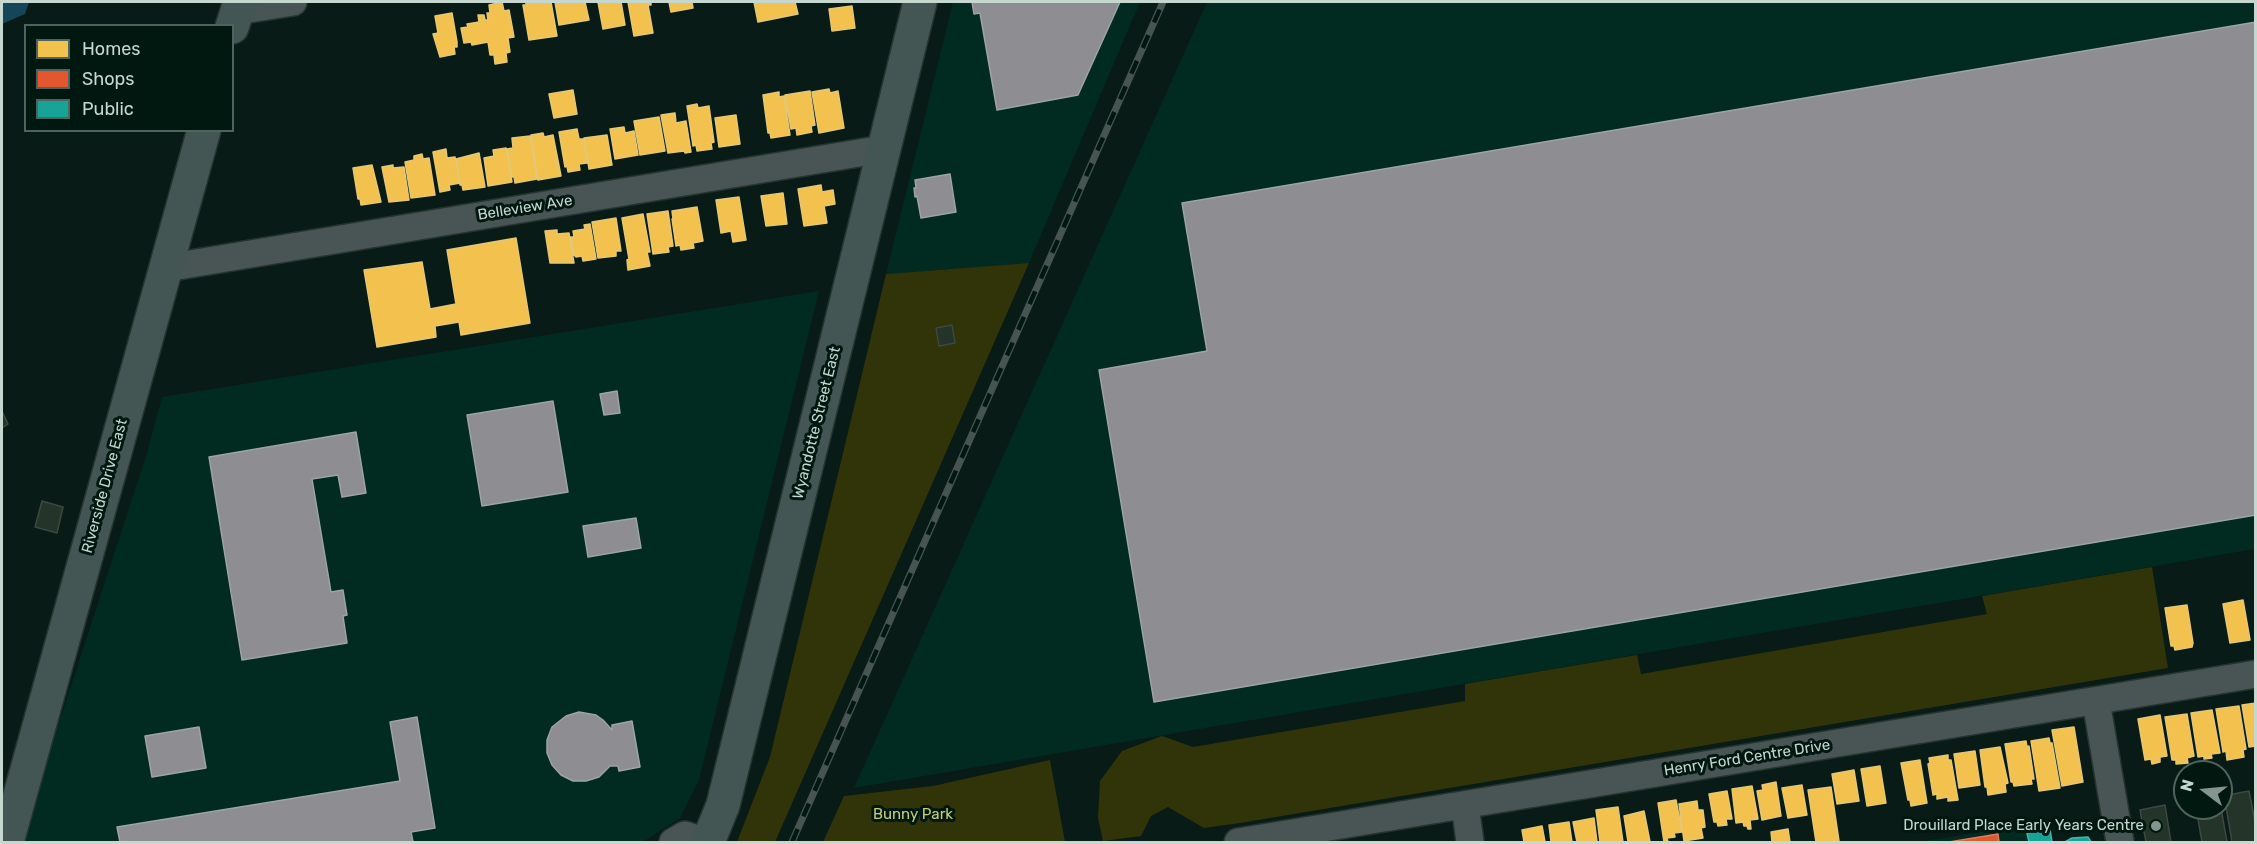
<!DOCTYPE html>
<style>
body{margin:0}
#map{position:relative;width:2257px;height:844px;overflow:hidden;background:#091b16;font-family:Rubik,sans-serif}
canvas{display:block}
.frame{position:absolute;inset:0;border:3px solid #c6d7d0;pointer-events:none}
.legend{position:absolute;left:24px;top:24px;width:210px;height:108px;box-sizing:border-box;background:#001810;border:2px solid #4f645d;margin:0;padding:8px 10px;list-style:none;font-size:18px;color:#c6d7d0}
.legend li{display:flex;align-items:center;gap:12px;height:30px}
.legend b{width:30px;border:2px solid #4f645d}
.north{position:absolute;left:2173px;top:760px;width:60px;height:60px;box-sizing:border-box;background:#001810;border:2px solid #4f645d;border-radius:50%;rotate:286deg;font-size:16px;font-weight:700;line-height:24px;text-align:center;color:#c6d7d0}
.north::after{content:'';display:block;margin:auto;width:21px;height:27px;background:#84958f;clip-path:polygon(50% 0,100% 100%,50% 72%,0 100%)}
</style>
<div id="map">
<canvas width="2257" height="844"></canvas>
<div class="frame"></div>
<ul class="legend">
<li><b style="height:16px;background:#f2c14e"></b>Homes</li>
<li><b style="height:16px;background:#e4572e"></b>Shops</li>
<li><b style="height:16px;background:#17a398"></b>Public</li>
</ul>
<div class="north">N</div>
</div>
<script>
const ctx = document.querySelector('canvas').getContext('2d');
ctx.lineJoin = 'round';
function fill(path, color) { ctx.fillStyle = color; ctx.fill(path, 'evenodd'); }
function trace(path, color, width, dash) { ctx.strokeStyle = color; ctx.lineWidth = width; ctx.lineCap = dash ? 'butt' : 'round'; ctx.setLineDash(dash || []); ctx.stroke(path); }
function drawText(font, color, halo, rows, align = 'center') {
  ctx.font = font + ' Rubik,sans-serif'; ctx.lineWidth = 6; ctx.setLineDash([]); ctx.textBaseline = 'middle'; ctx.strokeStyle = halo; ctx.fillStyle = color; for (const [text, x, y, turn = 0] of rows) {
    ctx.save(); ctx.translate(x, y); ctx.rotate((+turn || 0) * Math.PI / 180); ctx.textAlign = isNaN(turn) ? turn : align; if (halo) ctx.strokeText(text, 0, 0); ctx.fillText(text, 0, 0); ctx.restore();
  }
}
const built = new Path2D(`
 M953,2H1140L1029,263L886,274Z
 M1207,2H2255V549L854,788Z
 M819,291L699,780L680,818L643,842H20L147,453L162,397Z
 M2025,825L2028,842H1918Z`);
const green = new Path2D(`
 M1029,263L775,842H737L770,757L886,274Z
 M2152,567L2168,668L1240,823L1204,828L1168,807L1151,816L1141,836L1103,841L1098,818L1100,781L1122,751L1162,736L1193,747L1465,701V684L1637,655L1641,674L1987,614L1982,596Z
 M1050,760L1065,842H823L844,796L933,786Z`);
const water = new Path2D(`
 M2,2H29L25,14L2,24Z`);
const homes = new Path2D(`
 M502,2L504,11L509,10L514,37L508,38L510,52L506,53L507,62L495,64L494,55H490L488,42L472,45L471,42L464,43L461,28L468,27L467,24L479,22L478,15H484L485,20H488L487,13H490L489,5Z
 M526,2H551L557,36L529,40L523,5H526Z
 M555,2H585L589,20L559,25Z
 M598,2H621L625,25L603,29Z
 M628,2H651V5H648L653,33L634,36Z
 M669,2H692L693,8L671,12Z
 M754,2H795L798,14L758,22Z
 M852,6L855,28L832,31L829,9Z
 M452,13L457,42V47H454L455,54L440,57L433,34L438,33L435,16Z
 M829,89L830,93L838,91L844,128L819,133L812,92Z
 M573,90L577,114L554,118L549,94Z
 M810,91L815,125L811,126L812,132L797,135L796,128L791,129L785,95Z
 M779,92V97L784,96L790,135L771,138L770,133H768L763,95Z
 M697,104L698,108L709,106L714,142L711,143L712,149L697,151L696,145L693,146L687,106Z
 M675,113L676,123L686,121L691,152L685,153L684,151L668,153L661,115Z
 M736,115L740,144L719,147L715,118Z
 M659,117L665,151L640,155L634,121Z
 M624,127L625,133L634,131L638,155L615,159L610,129Z
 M577,129L579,139H584L587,163L579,164L580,170L568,172L567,166L565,167L559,132Z
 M543,133L544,137L553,135L561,176L538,180L531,135Z
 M607,135L612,165L589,169L584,138Z
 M530,136L537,179L515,183L514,177H512L507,149L513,148L512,138Z
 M506,148L512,182L488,186L484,158L494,156L493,150Z
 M446,149L447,158L455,157L460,183L449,185L450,190L440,192L433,152Z
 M479,153L485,187L463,190L462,185H460L456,159Z
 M422,154L423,159L429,158L435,195L411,198L405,162L414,160V156Z
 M372,165L381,202L361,205L360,199H358L353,168Z
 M393,165V168L404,167L409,200L389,202L382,167Z
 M821,185L822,192L833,190L835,204L824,206L827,223L804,226L798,189Z
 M783,193L787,224L766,226L761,196Z
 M739,197L746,240L733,242L731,231L721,233L716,200Z
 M697,207L703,241L693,243L694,248L681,250L680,245L676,246L672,219H673L672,211Z
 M668,211L673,246L668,247L669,252L653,254L647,214Z
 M643,214L650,252H647L650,266L628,270L627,260L629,259L622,218Z
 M616,218L621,251H616V256L598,258L592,222Z
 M590,224L596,259L583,261L582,256L576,257L574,255L571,237H574L573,231L585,229L584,225Z
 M557,230V234L569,233L574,263H550L545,231Z
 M516,238L530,323L461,335L459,322L435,326L436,337L377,347L364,270L422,262L430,309L456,304L447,250Z
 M2243,600L2250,640L2230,643L2223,604Z
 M2187,605L2193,643L2192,647L2175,650L2174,646H2171L2165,608Z
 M2256,703V746L2249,747L2242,705Z
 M2239,706L2246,749L2243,750L2244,757L2227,760L2226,751L2223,752L2216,709Z
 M2212,710L2220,753L2211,754L2212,758L2204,759V756L2198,757L2191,713Z
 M2187,714L2194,756L2187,758L2188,763L2176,764V760H2172L2165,717Z
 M2160,715L2167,756L2160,757V762L2152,764L2151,759L2145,760L2138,719Z
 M2074,727L2083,782L2062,786L2052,730Z
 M2049,738L2050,743H2052L2060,788L2039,791L2031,741Z
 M2026,741L2027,747L2029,746L2034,779H2031L2032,784L2014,786L2013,782H2011L2005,744Z
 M2000,747L2008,783L2005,784L2006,792L1988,795L1987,787H1985L1980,750Z
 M1975,751L1980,785L1959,788L1954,754Z
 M1948,755V760H1951L1958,800L1948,801V797L1937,799V794L1933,795L1928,764L1930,763L1929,758Z
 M1920,760L1927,803L1911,806L1910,800H1908L1901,763Z
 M1880,766L1886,803L1867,806L1861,769Z
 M1854,770L1859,801L1837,804L1832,774Z
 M1776,782L1781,816L1762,820L1757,791L1763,790L1762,785Z
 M1802,785L1807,815L1788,818L1782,788Z
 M1752,786L1758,819L1750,820L1751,829H1748L1747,826H1744L1743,822L1736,823L1732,789Z
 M1831,787L1839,841L1816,842L1808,790Z
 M1727,791L1732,819H1726L1727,825L1718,826L1717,822H1714L1709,794Z
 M1676,800L1682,832L1674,833L1675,837L1667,838L1668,842H1664L1658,803Z
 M1697,801L1698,810H1703L1705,827L1701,828L1703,838L1684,841L1679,804Z
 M1618,807L1623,842H1600L1596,810Z
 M1644,811L1650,842H1628L1624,816Z
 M1594,818L1597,842H1577L1573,822Z
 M1569,822L1572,842H1551L1549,825Z
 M1542,826L1545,842H1524L1522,830Z
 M1788,829L1790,842H1772L1771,832Z`);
const shops = new Path2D(`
 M1998,834L1999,842H1949Z`);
const public = new Path2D(`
 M2050,829L2052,842H2029L2027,833Z
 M2088,837L2091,842H2065L2072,838Z`);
const industry = new Path2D(`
 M972,2H1120L1078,95L997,110L980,13L974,14Z
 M2256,22V515L1154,702L1099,370L1207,351L1182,203Z
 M950,174L956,212L921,218L917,196L915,197L914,188H916L915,180Z
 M617,391L620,413L604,415L600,394Z
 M553,401L568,492L482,506L467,415Z
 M356,432L366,493L342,497L338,475L312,479L331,592L343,590L347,615L343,616L347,643L242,660L209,457Z
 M636,518L641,548L588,557L583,526Z
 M579,712L596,715L603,720L612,730V725L632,721L640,767L619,771L618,766H610L599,777L586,781H573L561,775L552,765L547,753V740L552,727L566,716Z
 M417,717L435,828L411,832L413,842H120L117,827L400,781L390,722Z
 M199,727L206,768L152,777L145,736Z`);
const building = new Path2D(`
 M952,325L955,343L939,346L936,328Z
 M2,411L8,424L2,428Z
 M42,501L63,507L57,533L35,527Z
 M2249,791L2256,827V842H2232L2225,801L2229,800L2228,795Z
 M2165,805L2171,842H2146L2140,810Z
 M2196,808H2221L2227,842H2202Z`);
const minor = new Path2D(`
 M237,11L293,2
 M166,268L883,149
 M2096,701L2120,842
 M1465,805L1470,842
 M673,842L685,835L706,842
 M1238,842L2256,674`);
const major = new Path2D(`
 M232,27L240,2
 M7,842L204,130
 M708,842L723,805L920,2`);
const rail = new Path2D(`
 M792,842L1163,2`);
const markers = [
 [2156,826,6,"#84958f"]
];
const streetNames = [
 ["Belleview Ave",525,208,-9],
 ["Wyandotte Street East",817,423,-76],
 ["Riverside Drive East",105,486,-75],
 ["Henry Ford Centre Drive",1747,758,-9]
];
const parkNames = [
 ["Bunny Park",913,815]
];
const poiNames = [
 ["Drouillard Place Early Years Centre",2144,826]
];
fill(built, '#012a20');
fill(green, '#313408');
fill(water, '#154559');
fill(homes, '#f2c14e');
trace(homes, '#e5c875', 1.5);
fill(shops, '#e4572e');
trace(shops, '#db7d5f', 1.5);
fill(public, '#17a398');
trace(public, '#4cb3a9', 1.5);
fill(industry, '#8d8d92');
trace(industry, '#9ea3a5', 1.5);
fill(building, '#243429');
trace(building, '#3c4841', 1.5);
trace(minor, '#25342f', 30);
trace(major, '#25342f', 36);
trace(minor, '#495555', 27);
trace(major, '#445654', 33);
trace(rail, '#475452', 7);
trace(rail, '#001810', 4.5, [14]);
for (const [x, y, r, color] of markers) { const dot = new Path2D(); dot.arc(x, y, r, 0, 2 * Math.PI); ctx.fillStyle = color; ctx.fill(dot); trace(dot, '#001810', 2); }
drawText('15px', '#c6d7d0', '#001810', streetNames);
drawText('15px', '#c9cd74', '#001810', parkNames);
drawText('15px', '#c6d7d0', '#001810', poiNames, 'right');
</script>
